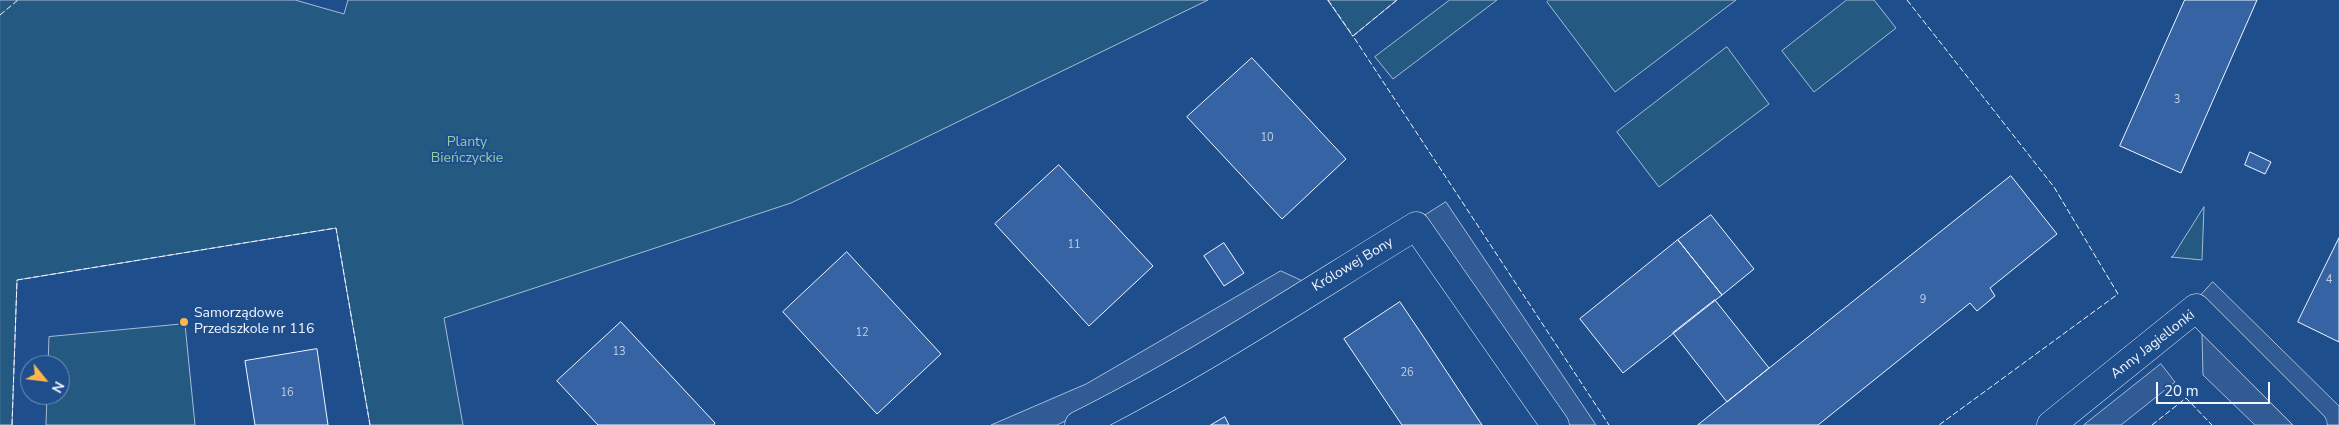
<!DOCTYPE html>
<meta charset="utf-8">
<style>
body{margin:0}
#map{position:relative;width:2339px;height:425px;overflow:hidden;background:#1f4e8c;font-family:"Nunito Sans",sans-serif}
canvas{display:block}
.north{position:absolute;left:20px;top:355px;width:50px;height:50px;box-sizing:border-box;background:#1f4e8c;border:1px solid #7391ba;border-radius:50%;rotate:119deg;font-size:14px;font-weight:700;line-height:20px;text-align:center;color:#f2f6ff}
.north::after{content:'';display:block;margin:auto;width:18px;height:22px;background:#ffb74d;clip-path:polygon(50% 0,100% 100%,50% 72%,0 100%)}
.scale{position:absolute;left:2156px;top:382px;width:114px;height:22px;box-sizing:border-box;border:2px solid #f2f6ff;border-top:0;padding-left:6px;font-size:15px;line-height:18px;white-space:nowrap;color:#f2f6ff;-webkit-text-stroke:4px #1f4e8c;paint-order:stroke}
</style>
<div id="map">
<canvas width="2339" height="425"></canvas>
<div class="north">N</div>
<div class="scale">20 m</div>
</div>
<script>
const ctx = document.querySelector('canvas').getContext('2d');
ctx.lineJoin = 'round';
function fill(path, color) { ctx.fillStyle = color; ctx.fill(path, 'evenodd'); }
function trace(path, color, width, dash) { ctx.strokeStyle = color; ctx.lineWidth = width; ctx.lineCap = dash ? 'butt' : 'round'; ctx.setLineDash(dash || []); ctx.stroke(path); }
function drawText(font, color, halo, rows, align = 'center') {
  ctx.font = font + ' "Nunito Sans",sans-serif'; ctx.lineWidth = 4; ctx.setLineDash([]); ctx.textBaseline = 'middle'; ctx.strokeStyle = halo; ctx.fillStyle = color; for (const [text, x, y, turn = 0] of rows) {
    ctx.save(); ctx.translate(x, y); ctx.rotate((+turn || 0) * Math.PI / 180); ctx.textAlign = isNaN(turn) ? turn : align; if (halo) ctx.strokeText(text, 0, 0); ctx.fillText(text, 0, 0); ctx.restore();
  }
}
const green = new Path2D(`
 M0,0H295L344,14L348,0H1208L791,203L444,318L463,425H370L336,228L17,280L12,425H0Z
 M1328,0H1397L1353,36Z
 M1450,0H1497L1393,79L1375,57Z
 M1549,0H1736L1615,92L1547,2Z
 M1847,0H1874L1896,28L1814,92L1782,51Z
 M1727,47L1769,104L1659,187L1617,132Z
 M2204,207L2202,260L2171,257H2172Z
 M185,324L195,425H46L47,395H60V365H48L49,337Z`);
const parking = new Path2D(`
 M1446,202L1596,425H1567L1424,216Z
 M1281,271L1307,283L1104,402L1057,425H991L1086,384Z
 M2213,282L2339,406V425H2255L2203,375L2201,295Z
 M2161,364L2175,382L2121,425H2084Z`);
const building = new Path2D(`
 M2185,0H2257L2181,173L2120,146Z
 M1252,58L1346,159L1282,219L1187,117Z
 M2250,152L2271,162L2265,174L2245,165Z
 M1059,165L1153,266L1089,326L995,224Z
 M2011,176L2057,234L1990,288L1995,296L1977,311L1970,303L1818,425H1698Z
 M1711,215L1754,269L1722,295L1678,240Z
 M2339,238V342L2298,322Z
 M1678,240L1722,295L1623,373L1580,319Z
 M1224,243L1244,273L1224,286L1204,256Z
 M847,252L941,354L877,414L783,312Z
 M1715,300L1769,368L1727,402L1673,333Z
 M1400,302L1425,339L1482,425H1402L1344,339Z
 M621,322L715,423L714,425H598L557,381Z
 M317,349L328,425H255L245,361Z
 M1225,417L1229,425H1211Z`);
const minor = new Path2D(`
 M1079,425C1196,367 1305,294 1416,226L1555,425
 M2051,425L2196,308L2313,425`);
const fence = new Path2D(`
 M1328,0L1353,36
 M1397,0L1353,36L1609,425
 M1907,0L2054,187L2118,294L1939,425
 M0,15L18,0
 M12,425L17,280L336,228L370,425
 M2152,425L2186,398L2212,425`);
const markers = [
 [184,322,5,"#ffb74d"]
];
const numberNames = [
 ["3",2177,100],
 ["10",1267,138],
 ["11",1074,245],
 ["4",2329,280],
 ["9",1923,300],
 ["12",862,333],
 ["13",619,352],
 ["26",1407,373],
 ["16",287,393]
];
const parkNames = [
 ["Planty",467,143],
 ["Bieńczyckie",467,159]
];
const streetNames = [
 ["Królowej Bony",1353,265,-31],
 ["Anny Jagiellonki",2153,345,-38]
];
const poiNames = [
 ["Samorządowe",194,314],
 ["Przedszkole nr 116",194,330]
];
fill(green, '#245a82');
trace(green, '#a8bbd7', 1);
fill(parking, '#305b95');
trace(parking, '#a8bbd7', 1);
fill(building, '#3563a3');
trace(building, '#f2f6ff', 1);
trace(minor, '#f2f6ff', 29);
trace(minor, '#1f4e8c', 28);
trace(fence, '#f2f6ff', 1, [6, 2.5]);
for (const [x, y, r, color] of markers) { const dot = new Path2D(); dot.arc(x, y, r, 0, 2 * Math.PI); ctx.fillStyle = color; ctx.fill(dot); trace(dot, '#1f4e8c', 2); }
drawText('11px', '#c3d1e8', null, numberNames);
drawText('14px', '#97c8a6', '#1f4e8c', parkNames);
drawText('14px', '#f2f6ff', '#1f4e8c', streetNames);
drawText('14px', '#f2f6ff', '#1f4e8c', poiNames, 'left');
</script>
